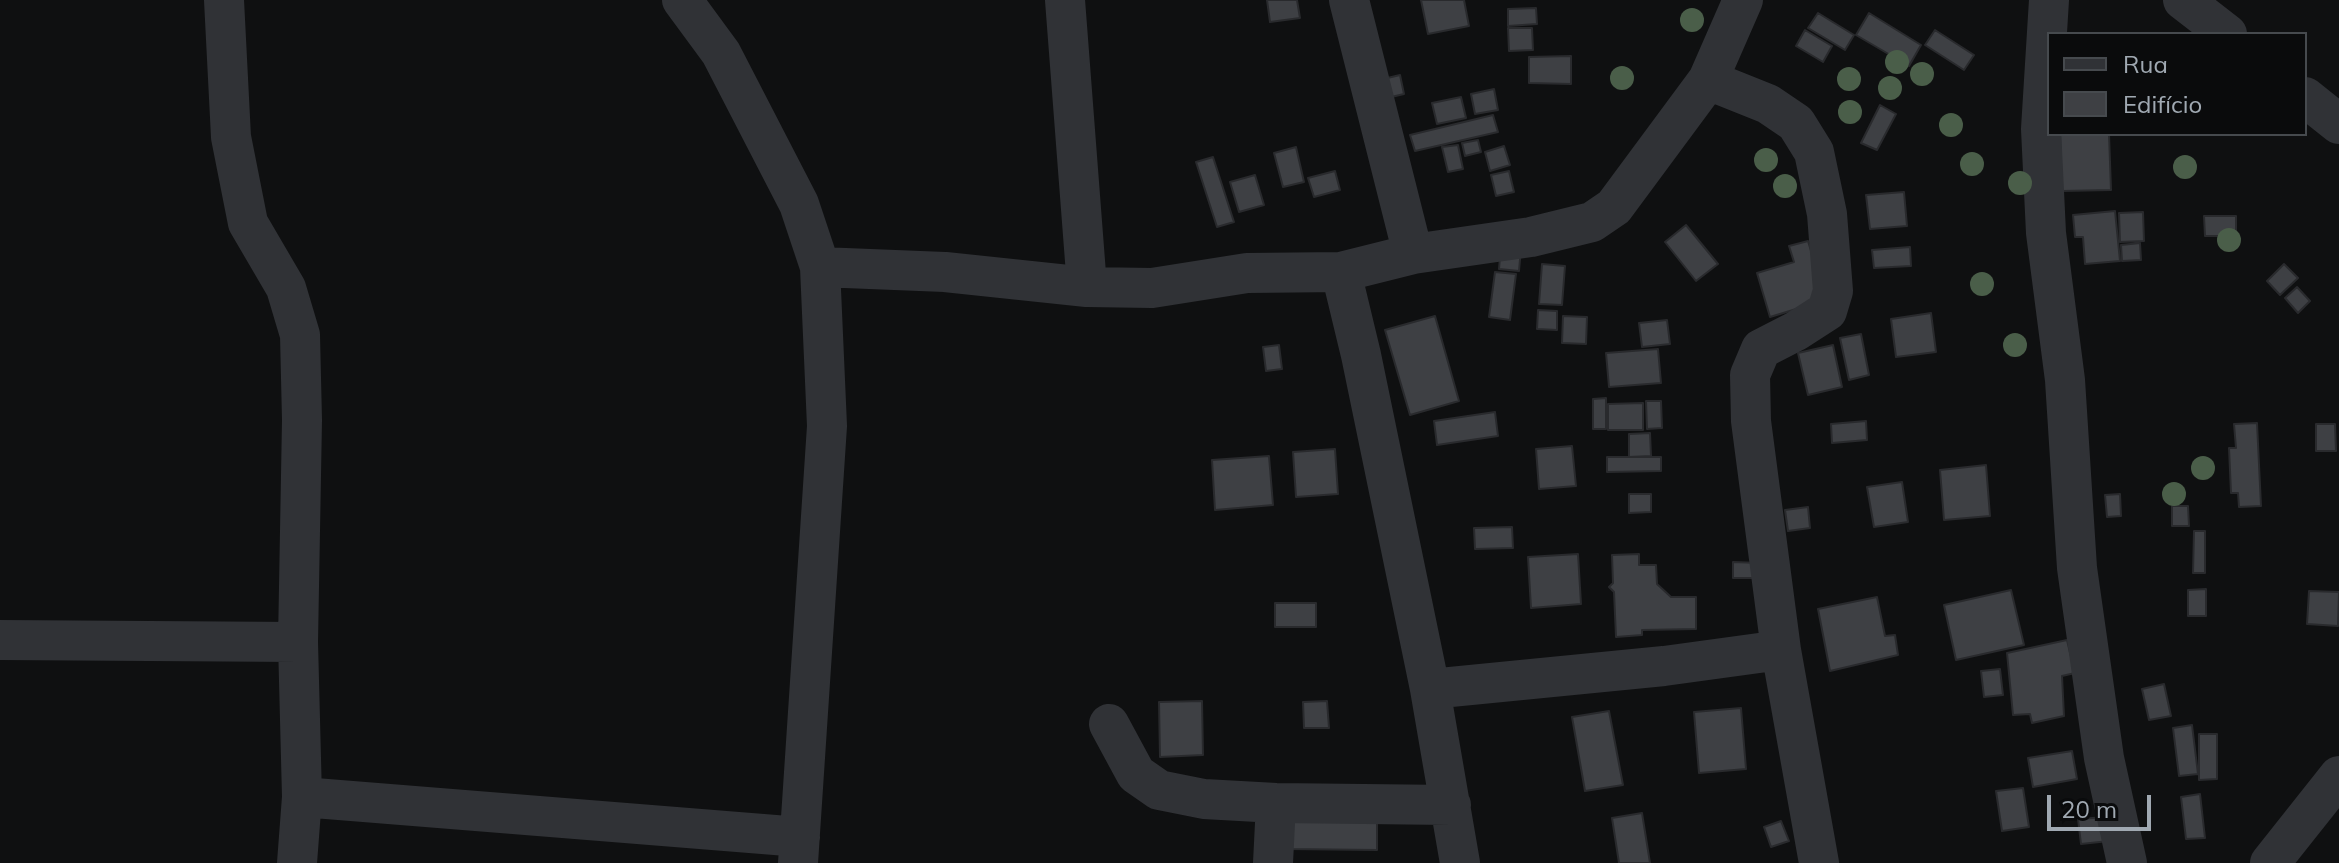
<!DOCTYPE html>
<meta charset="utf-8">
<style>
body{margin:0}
#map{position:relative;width:2339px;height:863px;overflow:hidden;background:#0f1011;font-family:Mulish,sans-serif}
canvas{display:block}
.legend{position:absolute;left:2047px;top:32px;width:260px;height:104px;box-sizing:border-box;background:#0a0b0c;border:2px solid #464a4e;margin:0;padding:10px 14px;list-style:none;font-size:24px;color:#a0a9b2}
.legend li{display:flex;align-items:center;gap:16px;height:40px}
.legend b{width:40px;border:2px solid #464a4e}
.scale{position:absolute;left:2047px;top:795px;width:104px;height:36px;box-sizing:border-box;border:4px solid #a0a9b2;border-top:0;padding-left:10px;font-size:24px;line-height:28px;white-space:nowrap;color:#a0a9b2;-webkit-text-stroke:6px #0a0b0c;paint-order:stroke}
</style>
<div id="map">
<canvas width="2339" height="863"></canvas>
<ul class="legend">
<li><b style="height:10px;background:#303236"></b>Rua</li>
<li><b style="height:22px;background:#3e4044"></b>Edifício</li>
</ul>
<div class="scale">20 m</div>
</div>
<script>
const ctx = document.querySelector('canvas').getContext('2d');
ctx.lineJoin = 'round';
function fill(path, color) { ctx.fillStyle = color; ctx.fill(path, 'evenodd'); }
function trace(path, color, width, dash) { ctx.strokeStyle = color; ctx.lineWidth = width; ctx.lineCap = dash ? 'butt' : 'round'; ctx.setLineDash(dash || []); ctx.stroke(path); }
const building = new Path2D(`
 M1267,0H1297L1300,18L1270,22Z
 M1421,0H1464L1469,26L1428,34Z
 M1536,8L1537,24L1508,26V9Z
 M1818,13L1854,35L1845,50L1808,28Z
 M1869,13L1921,45L1909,66L1856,35Z
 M1508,28H1532L1533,50L1509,51Z
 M1805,30L1832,46L1823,62L1796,46Z
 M1935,30L1974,55L1964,70L1925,45Z
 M1571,56V84L1529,83V57Z
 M1400,75L1404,94L1383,99L1379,80Z
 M1494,89L1498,110L1475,114L1471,94Z
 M1461,97L1466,118L1437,124L1432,103Z
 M1880,105L1896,114L1877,150L1861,143Z
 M1493,115L1498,132L1415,151L1410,135Z
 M2109,134L2111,190L2062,191L2060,135Z
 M1478,140L1481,152L1465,156L1462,143Z
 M1458,145L1463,169L1448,172L1442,147Z
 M1504,146L1510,165L1490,171L1485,152Z
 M1296,147L1304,182L1283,187L1274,153Z
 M1213,157L1234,222L1217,227L1196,162Z
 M1335,171L1340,190L1314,197L1308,178Z
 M1509,171L1514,192L1496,196L1491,175Z
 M1255,175L1264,205L1239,212L1230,182Z
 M1904,192L1907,226L1870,229L1866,195Z
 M2115,211L2120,261L2085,264L2083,237H2075L2073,215Z
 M2143,212L2144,241L2120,242L2119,213Z
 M2204,216H2236V236H2205Z
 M1686,225L1718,264L1696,281L1665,242Z
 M1808,241L1826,300L1770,317L1757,273L1794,262L1789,246Z
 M2140,243L2141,260L2122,261L2121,245Z
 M1501,246L1521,248L1519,271L1499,269Z
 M1910,247L1911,266L1874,268L1872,250Z
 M1542,264L1565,266L1562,305L1539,304Z
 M2284,264L2298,278L2280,295L2267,281Z
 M1495,272L1516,274L1510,320L1489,317Z
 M2297,287L2310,301L2298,313L2285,298Z
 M1538,310L1557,311V330L1537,329Z
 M1931,313L1936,352L1896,357L1891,319Z
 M1435,316L1459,401L1410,415L1385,330Z
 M1563,316L1587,317L1586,344L1562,343Z
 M1667,320L1670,344L1642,347L1639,323Z
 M1861,334L1869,375L1849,380L1840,338Z
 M1279,345L1282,369L1266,371L1263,347Z
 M1833,345L1842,387L1808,395L1798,353Z
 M1658,349L1661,383L1609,387L1606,353Z
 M1606,398V429H1593V399Z
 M1646,401H1661L1662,428L1647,429Z
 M1643,403V430H1608V404Z
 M1495,412L1498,436L1437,445L1434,421Z
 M1866,421L1867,440L1832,443L1831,424Z
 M2257,423L2261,506L2239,507L2238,493H2231L2229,448H2236L2234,424Z
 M2316,424H2335L2336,451H2316Z
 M1650,433L1651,456L1629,457V434Z
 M1572,446L1576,486L1539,489L1536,449Z
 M1335,449L1338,494L1296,497L1293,452Z
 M1269,456L1273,505L1215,510L1212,460Z
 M1607,457H1661V471L1607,472Z
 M1986,465L1990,516L1944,520L1940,470Z
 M1902,482L1908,522L1874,527L1867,487Z
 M1629,494H1651V512L1629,513Z
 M2120,494L2121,516L2107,517L2105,495Z
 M2172,506H2188L2189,526H2172Z
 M1808,507L1810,528L1788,531L1785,510Z
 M1512,527L1513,548L1475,549L1474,528Z
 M2194,531H2205V573H2193Z
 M1578,554L1581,604L1531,608L1528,557Z
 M1639,554V565H1656L1657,584L1671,597H1696V629L1642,630V635L1616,637L1614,592L1609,587L1613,583L1612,555Z
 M1733,562L1760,563V578H1733Z
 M2206,589V616H2188V590Z
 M2011,590L2024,645L1956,660L1944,605Z
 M2309,591L2339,592L2338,626L2307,624Z
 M1877,597L1885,636L1895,635L1898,655L1830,671L1818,609Z
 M1275,603H1316V627H1275Z
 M2067,640L2075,673L2062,676L2064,716L2032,723L2030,714L2013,715L2007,653Z
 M2000,669L2003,695L1984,697L1981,671Z
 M2164,684L2171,716L2149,720L2142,689Z
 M1202,701L1203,755L1160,757L1159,702Z
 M1327,701L1329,728H1304L1303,702Z
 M1741,708L1746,769L1699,773L1694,712Z
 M1609,711L1623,785L1585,791L1572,717Z
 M2192,725L2198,774L2179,776L2173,728Z
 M2199,734H2217V779L2199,780Z
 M2072,751L2077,779L2033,787L2028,758Z
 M2023,788L2029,827L2002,831L1996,791Z
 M2200,794L2205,838L2186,839L2181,797Z
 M1287,810L1377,811V850L1287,849Z
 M1642,813L1650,863H1619L1612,818Z
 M2107,817L2109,841L2081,844L2078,819Z
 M1781,821L1789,841L1771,847L1764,827Z`);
const street = new Path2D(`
 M224,0L231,137L248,223L286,288L300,335L302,420L298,642L302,797L297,863
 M682,0L721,53L799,204L820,267L827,426L798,863
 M1065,0L1087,287
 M1349,0L1413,254
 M2049,0L2041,129L2046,233L2065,380L2077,568L2104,758L2127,863
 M2183,0L2227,34
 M1708,80L1768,104L1796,123L1814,152L1827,214L1833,291L1827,311L1796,331L1761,349L1750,375L1751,421L1781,650L1819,863
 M2305,97L2339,124
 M820,267L945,272L1087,287L1152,288L1247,273L1341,272L1413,254L1531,237L1592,222L1614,207L1708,80L1743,0
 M1341,272L1361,355L1430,689L1460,863
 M0,640L298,642
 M1430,689L1664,666L1781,650
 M1109,724L1136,774L1159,790L1204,799L1276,803L1451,805
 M302,797L800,837
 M1273,863L1276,803
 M2270,863L2339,776`);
const trees = [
 [1692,20],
 [1897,62],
 [1922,74],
 [1622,78],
 [1849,79],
 [1890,88],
 [1850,112],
 [1951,125],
 [1766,160],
 [1972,164],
 [2185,167],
 [2020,183],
 [1785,186],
 [2229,240],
 [1982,284],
 [2015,345],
 [2203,468],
 [2174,494]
];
fill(building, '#3e4044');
trace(building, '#292a2d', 2);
trace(street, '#303236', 40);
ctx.fillStyle = '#4a5e49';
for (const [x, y] of trees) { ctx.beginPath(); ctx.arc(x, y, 12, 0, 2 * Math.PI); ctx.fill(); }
</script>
